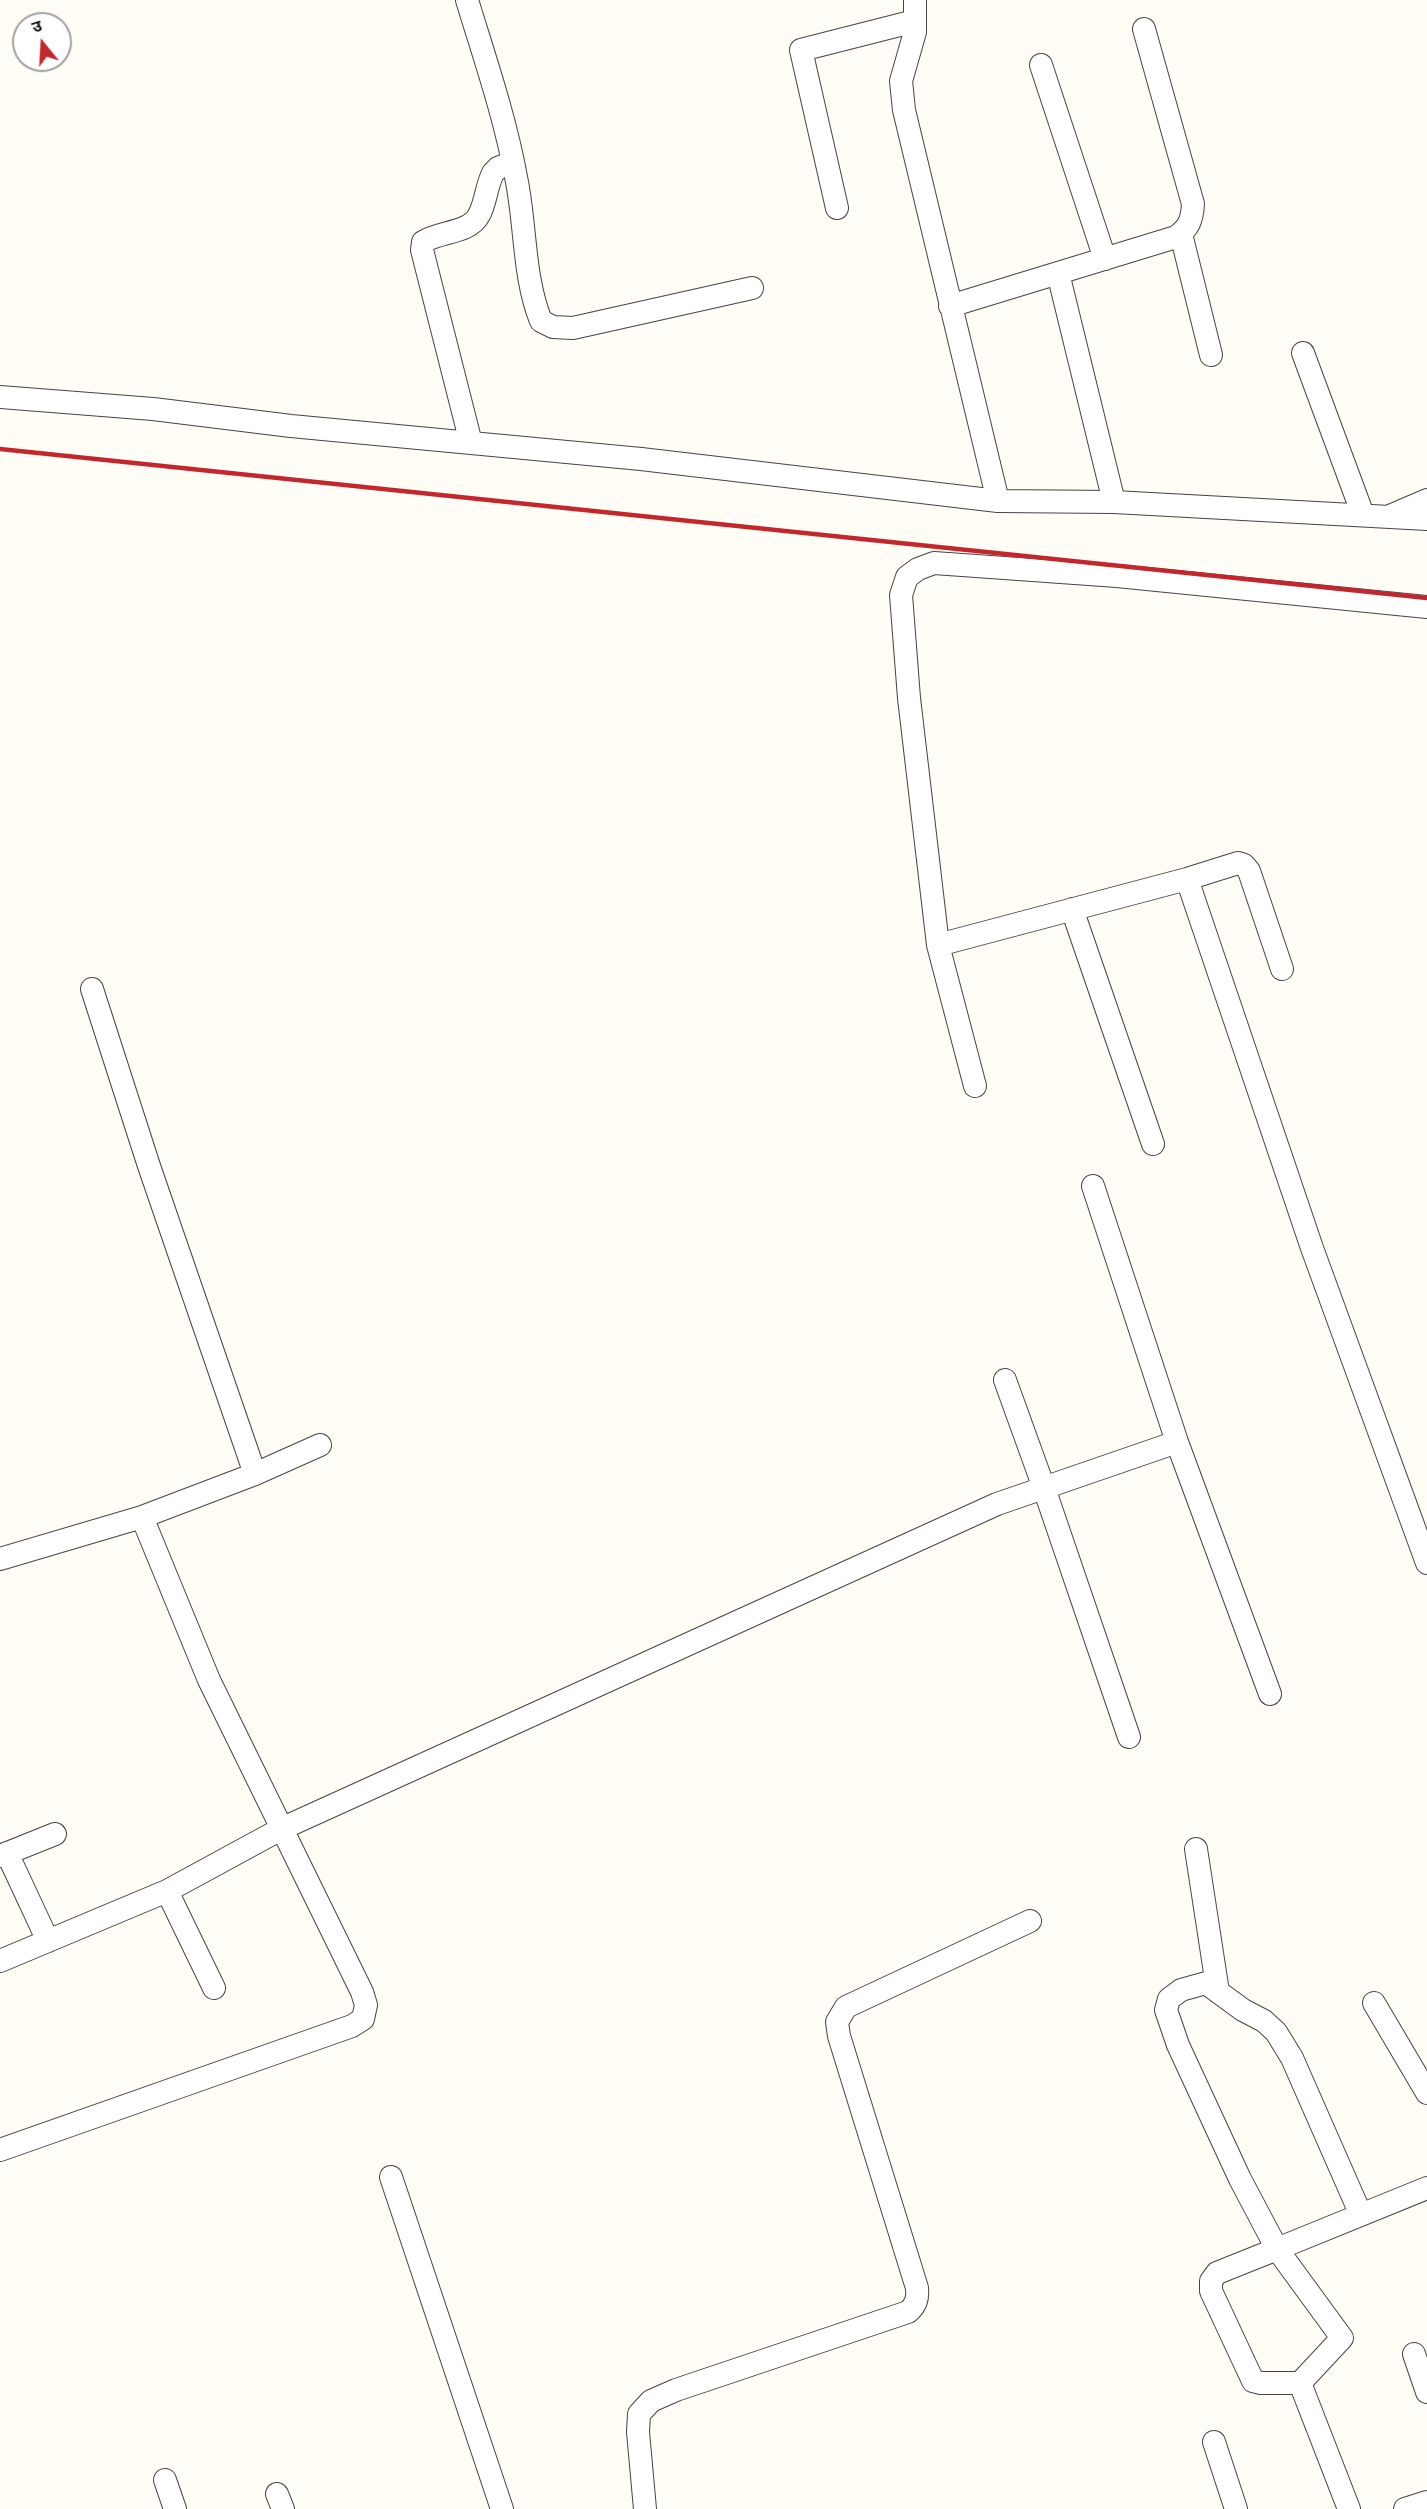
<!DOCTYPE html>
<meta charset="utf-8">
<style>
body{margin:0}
#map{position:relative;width:1427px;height:2509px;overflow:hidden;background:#fffdf5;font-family:"Times New Roman","Noto Sans Devanagari",serif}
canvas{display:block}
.north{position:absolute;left:12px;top:12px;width:60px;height:60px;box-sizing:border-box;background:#fff;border:2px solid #a0a0a0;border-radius:50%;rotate:342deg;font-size:16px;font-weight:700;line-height:24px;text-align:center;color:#111}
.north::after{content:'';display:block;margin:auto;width:21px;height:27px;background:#c4262e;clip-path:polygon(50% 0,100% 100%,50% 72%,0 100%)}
</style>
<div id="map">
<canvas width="1427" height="2509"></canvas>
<div class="north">उ</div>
</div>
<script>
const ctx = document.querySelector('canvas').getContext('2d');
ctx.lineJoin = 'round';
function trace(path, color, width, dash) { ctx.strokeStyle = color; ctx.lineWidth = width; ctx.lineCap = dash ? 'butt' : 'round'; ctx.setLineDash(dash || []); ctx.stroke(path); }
const street = new Path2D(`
 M467,0C485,59 505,117 516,177C526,224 523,277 541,321L553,327L573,328L752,288
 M915,0V32L901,81L904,110L998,501
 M1041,65L1105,259
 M837,208L801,50L915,21
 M1181,234L1211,355
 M1058,273L1114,502
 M950,306L1176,237C1189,228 1192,220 1193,204L1144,29
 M1303,353L1363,515
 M0,397L153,409L291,426L641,459L998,501L1114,502L1427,519
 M471,443L422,250L423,242C439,231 469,234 479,215C486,202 486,187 493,173L498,168L513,162
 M1392,515L1427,500
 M1187,879L1312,1248L1427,1563
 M1072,909L1153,1144
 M938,945L1187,879L1238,863L1244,865L1249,871L1282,969
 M92,989L149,1166L255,1474
 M975,1086L938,945L909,698L901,595L907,577L918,569L934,563L1117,576L1427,607
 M1093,1186L1177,1442L1270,1694
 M1005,1380L1044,1488L1129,1737
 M0,1559L142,1517L255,1474L320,1445
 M1196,1849L1218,1992
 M7,1853L48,1941
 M0,1856L55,1834
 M167,1891L214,1988
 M0,1961L167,1891L281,1829L997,1504L1177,1442
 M1374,2003L1427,2093
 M0,2150L352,2026L363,2019L366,2005L362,1992L209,1680L142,1517
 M391,2177L502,2509
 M1414,2354L1427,2392
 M1300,2383L1342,2338L1277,2249L1427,2188
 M1214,2442L1236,2509
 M165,2480L175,2509
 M277,2494L283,2509
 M645,2509L638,2432L639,2414L651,2401L676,2390L908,2312C916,2305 918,2299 917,2288L839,2036L837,2022L846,2007L1030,1921
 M1349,2509L1300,2383H1261L1253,2381L1211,2291V2281L1217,2273L1277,2249L1240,2179L1178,2045L1166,2010L1169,1999L1181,1990L1206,1983L1243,2010L1264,2021L1276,2032L1292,2058L1361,2215
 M1405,2509L1427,2502`);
const rail = new Path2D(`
 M0,449L1427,598`);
trace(street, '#444', 24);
trace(street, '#fff', 22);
trace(rail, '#c4262e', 4.5);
</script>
